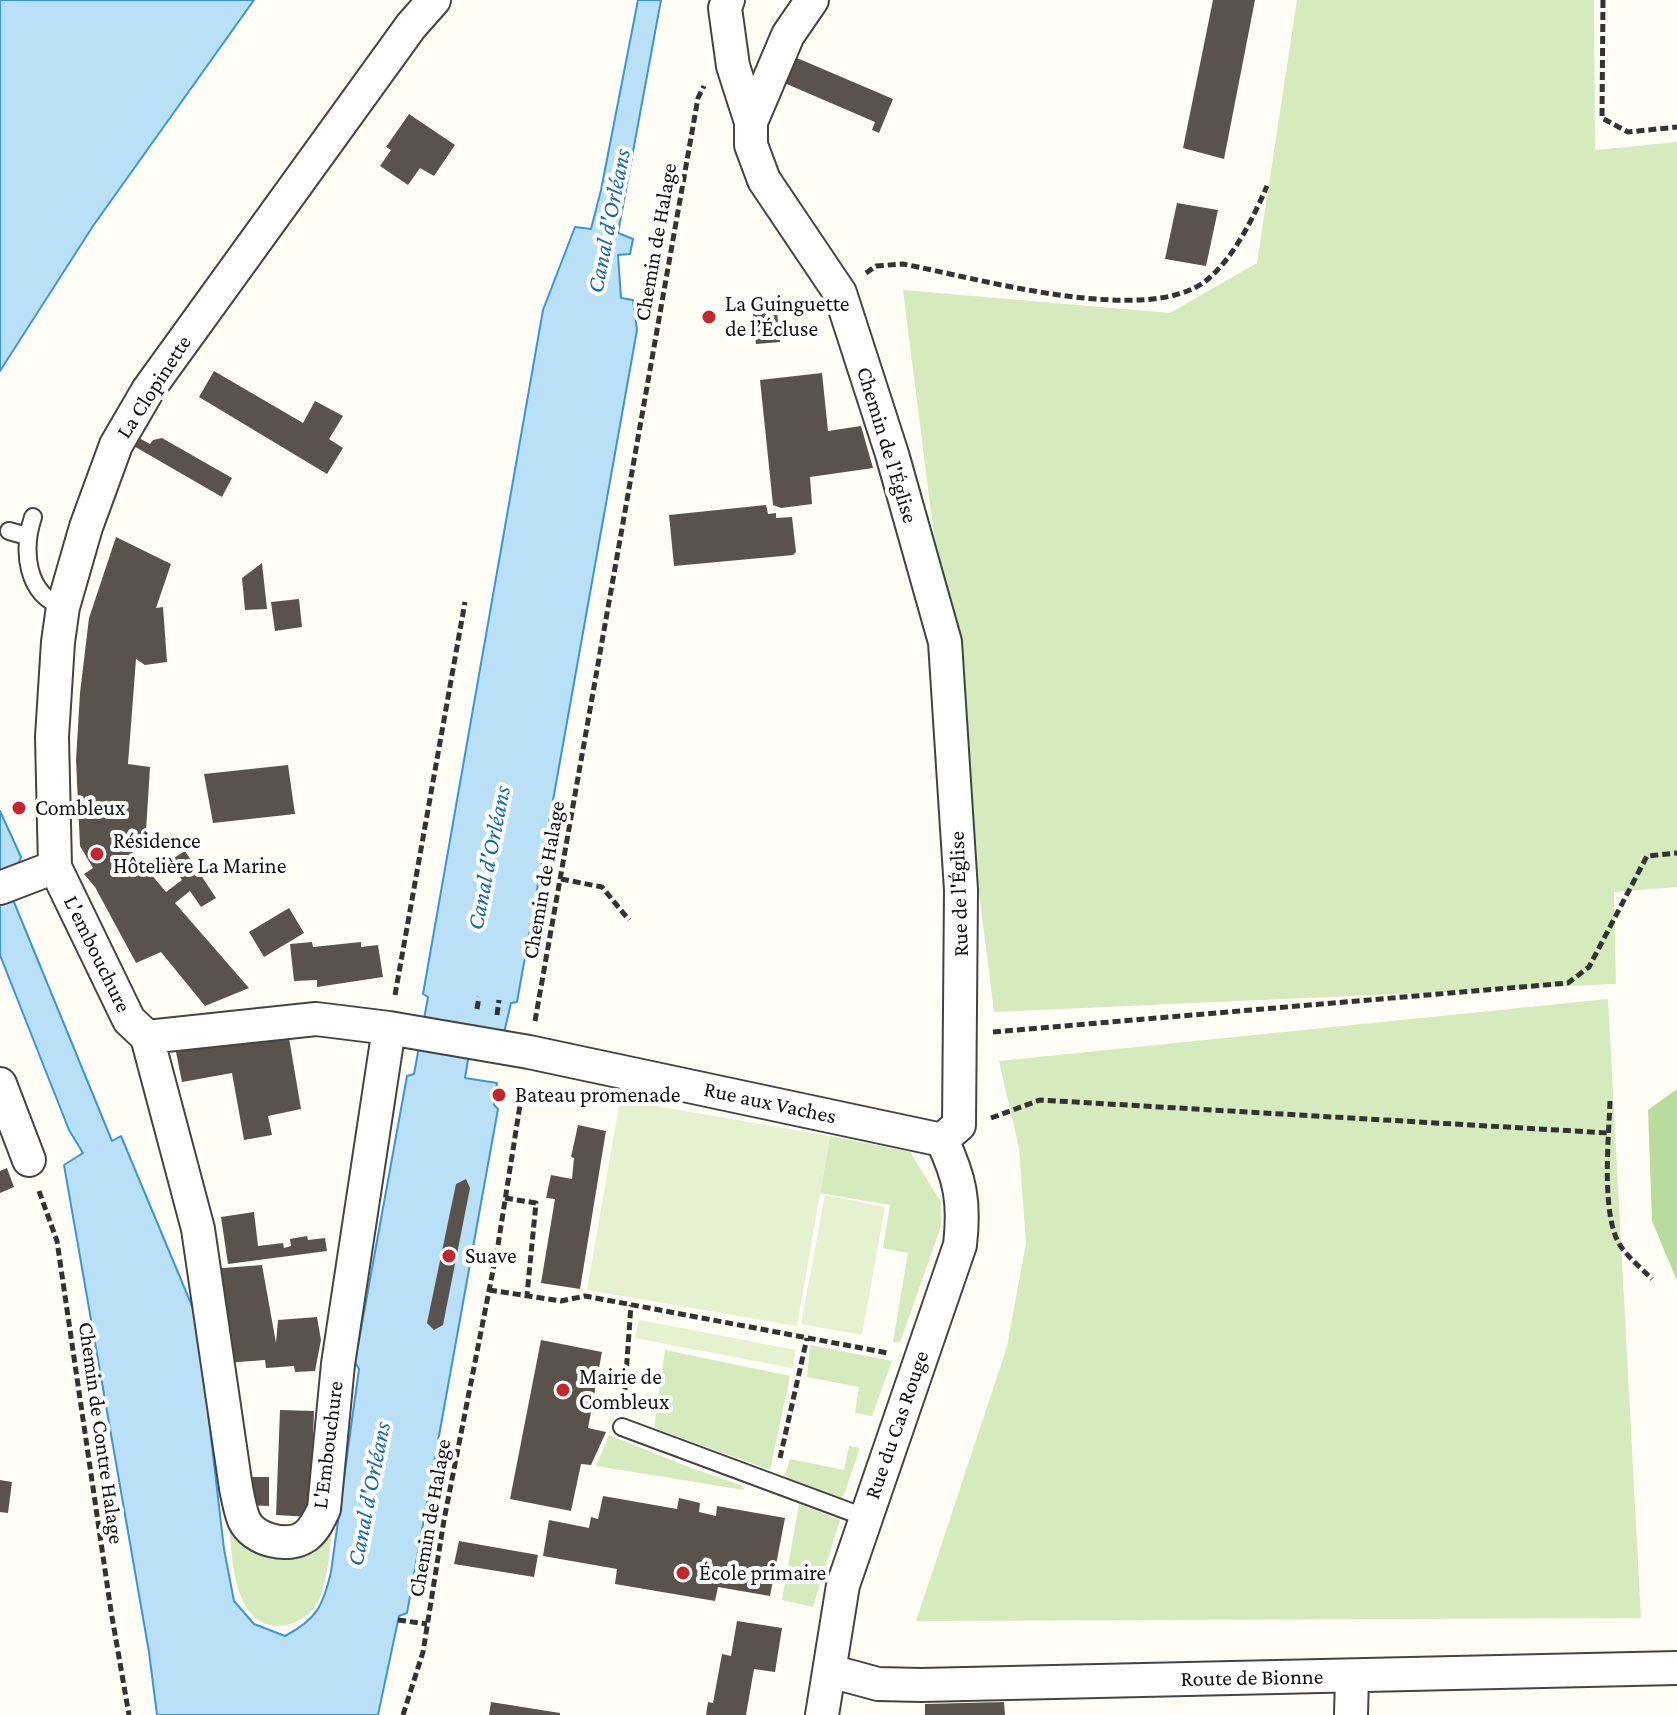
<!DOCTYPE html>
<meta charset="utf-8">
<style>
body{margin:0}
canvas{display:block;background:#fffdf5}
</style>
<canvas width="1677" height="1715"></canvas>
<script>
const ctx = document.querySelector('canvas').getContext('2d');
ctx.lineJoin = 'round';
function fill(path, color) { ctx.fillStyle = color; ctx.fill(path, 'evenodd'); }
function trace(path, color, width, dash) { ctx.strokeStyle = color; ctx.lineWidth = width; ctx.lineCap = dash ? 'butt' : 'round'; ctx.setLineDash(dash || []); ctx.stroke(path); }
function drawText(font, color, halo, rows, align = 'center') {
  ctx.font = font + ' "Crimson Pro",serif'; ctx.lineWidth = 8; ctx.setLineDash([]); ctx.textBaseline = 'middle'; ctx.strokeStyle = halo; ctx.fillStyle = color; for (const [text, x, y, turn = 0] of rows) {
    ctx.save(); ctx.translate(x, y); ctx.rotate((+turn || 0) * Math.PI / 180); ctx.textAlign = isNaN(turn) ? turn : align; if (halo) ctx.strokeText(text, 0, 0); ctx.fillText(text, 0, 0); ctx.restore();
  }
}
const green = new Path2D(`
 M1297,0H1594L1595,150L1677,142V887L1614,892L1616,984L994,1012L903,290L1170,313L1257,263Z
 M1608,999L1641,1618L916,1621L1007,1347L1026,1243L1019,1148L999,1061Z
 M830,1136L910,1152L941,1202V1226L900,1343L893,1342L908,1253L883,1248L890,1205L820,1193Z
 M810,1345L892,1361L872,1416L855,1413L859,1387L807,1377Z
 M665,1350L790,1376L770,1470L654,1428Z
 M609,1435L686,1466L743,1486L744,1490L596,1466Z
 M849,1446L860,1448L842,1500L784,1478L790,1459L844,1470Z
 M799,1504L840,1520L813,1607L782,1600Z
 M229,1507L248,1538L333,1523C329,1549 329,1585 315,1607C307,1618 291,1626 278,1626C229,1626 231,1542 229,1507Z`);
const forest = new Path2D(`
 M1677,1089V1281L1652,1221L1648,1110Z`);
const pitch = new Path2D(`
 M620,1100L830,1136L797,1326L587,1290Z
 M825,1195L885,1207L862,1335L801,1324Z
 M639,1320L796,1350L792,1368L635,1338Z`);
const water = new Path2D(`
 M0,0H254L93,226L0,371Z
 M638,0H661L618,233L633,239L630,254L618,255L621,298L633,300L637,330L517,1002L511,1003L504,1033L473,1030L465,1078L497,1083L494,1105L498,1109L407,1613L399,1616L378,1715H157L149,1652L64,1165L83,1153L69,1130L0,955V811L21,857L9,890L112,1141L121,1136L197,1318L224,1549L234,1601L254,1624L285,1636C317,1619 323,1606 331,1572L359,1369L355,1362L407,1076L414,1074L428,997L423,994L543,310L575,227L591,229L601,190Z`);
const building = new Path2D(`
 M1213,0H1255L1224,159L1183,148Z
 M797,58L893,99L879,133L872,130L875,122L782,82Z
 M409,114L455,145L434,176L420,168L408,185L380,166L391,150L386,147Z
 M1177,203L1218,210L1206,266L1165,259Z
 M776,302L780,342L756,344L752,305Z
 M214,371L303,423L315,401L343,416L329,439L343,448L327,474L199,397Z
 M822,373L828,431L861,426L873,468L810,477L812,504L781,508L773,505L760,380Z
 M137,437L150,444L153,440L162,438L232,478L222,497L132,445Z
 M766,505L768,514L776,513V518L792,517L796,552L793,555L674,566L669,515Z
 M116,537L171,564L156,608L163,607L167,662L145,665L136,659L128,764L150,767L146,831L142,838L128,847L166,892L182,880L169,861L185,851L216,898L201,907L190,891L175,903L249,988L205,1006L161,952L136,963L95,887L84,874L93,868L80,846L76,760L80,693L89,618Z
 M262,563L267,609L245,610L242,578Z
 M299,599L302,627L275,631L271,602Z
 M288,765L295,814L213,823L204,774Z
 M289,908L304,933L264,957L249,932Z
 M312,942L313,947L361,942V947L378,945L383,977L317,987V980L294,981L290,944Z
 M288,1032L301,1109L268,1116L272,1135L244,1140L232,1073L182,1082L176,1052Z
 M578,1125L606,1131L580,1289L541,1283L555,1199L546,1198L551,1175L572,1179L574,1158L571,1157Z
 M7,1168L14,1187L0,1193V1171Z
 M466,1179L470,1188L443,1325L434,1330L427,1323L456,1184Z
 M254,1212L258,1246L283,1243L284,1248L291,1246L290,1239L307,1236L308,1240L325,1238L327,1251L228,1264L221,1217Z
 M262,1265L276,1343L278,1320L317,1317L321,1340L315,1371L295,1372L294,1366L266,1368L265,1360L226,1363L210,1269Z
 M541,1340L602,1352L588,1428L606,1432L591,1465L581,1464L571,1511L510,1499Z
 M280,1410L314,1411L310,1517L276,1515Z
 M242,1477H269V1506L246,1505Z
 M0,1480L12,1482L8,1513L0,1512Z
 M603,1496L677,1509L679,1498L700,1503L699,1512L716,1516L717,1506L785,1518L770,1596L718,1587L715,1601L615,1584L617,1569L543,1556L549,1520L589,1528L591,1517L598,1519Z
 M459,1541L538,1555L534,1577L454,1564Z
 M737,1621L782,1628L775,1672L754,1669L746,1715H706L708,1702L713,1703L722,1654L731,1656Z
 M491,1702L560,1713V1715H489Z
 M1004,1702L1005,1715H925V1704Z`);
const path = new Path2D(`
 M1603,0L1602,118L1628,132L1677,127
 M866,273L876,266L903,264C973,277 1151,329 1208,279C1235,256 1253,218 1267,186
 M561,879L602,887L629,920
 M395,995L465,602
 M477,1009L479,997
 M497,1015L499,1000
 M535,1021L698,98L704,86
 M993,1032L1568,983L1589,967L1647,856L1677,853
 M1610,1101C1609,1137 1600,1220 1622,1248C1630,1259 1642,1269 1652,1279
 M991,1118L1040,1100L1609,1133
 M39,1191L57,1241L111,1611L129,1715
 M505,1198L536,1203L527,1295
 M489,1290L561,1301L585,1296L888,1353
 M624,1402L631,1305
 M780,1458L807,1338
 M398,1620L427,1624
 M403,1715L423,1652L444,1520L498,1245L523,1086`);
const lane = new Path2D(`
 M33,517C22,551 26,594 63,607
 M9,531L27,536
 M622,1427L851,1512`);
const street = new Path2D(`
 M728,0L725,8L733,66L751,122
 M812,0L788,35L751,122V145L764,180L840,293L892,454L945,642L961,890L959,1125L942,1140
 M0,888L55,867
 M147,1037L129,1020L55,867L52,737L58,642L63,607L86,527L116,445L148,390L411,26L434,0
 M147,1037L198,1229L236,1488C238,1498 240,1510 244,1520C253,1540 288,1549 306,1536C315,1529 319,1519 324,1509L338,1364L389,1028
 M147,1037L316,1019L389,1028L529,1052L942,1140
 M0,1084L29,1160
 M830,1671L878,1684L921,1685L1677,1668
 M822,1715L843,1585L960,1245C965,1202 960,1178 942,1140
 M1351,1715L1352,1677`);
const markers = [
 [709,317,8,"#c4262e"],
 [19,808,8,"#c4262e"],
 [97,854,8,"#c4262e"],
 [499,1095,8,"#c4262e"],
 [449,1256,8,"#c4262e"],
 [563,1390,8,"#c4262e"],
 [683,1573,8,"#c4262e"]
];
const streetNames = [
 ["Chemin de Halage",656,242,-80],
 ["La Clopinette",154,387,-57],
 ["Chemin de l'Église",887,445,73],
 ["Chemin de Halage",544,880,-80],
 ["Rue de l'Église",959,894,-92],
 ["L'embouchure",97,954,64],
 ["Rue aux Vaches",770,1103,12],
 ["Rue du Cas Rouge",897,1425,-71],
 ["Chemin de Contre Halage",101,1433,82],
 ["L'Embouchure",328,1445,-83],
 ["Chemin de Halage",430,1518,-80],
 ["Route de Bionne",1252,1678,-1]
];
const poiNames = [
 ["La Guinguette",725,304],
 ["de l’Écluse",725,329],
 ["Combleux",35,808],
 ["Résidence",113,841],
 ["Hôtelière La Marine",113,866],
 ["Bateau promenade",515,1095],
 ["Suave",465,1256],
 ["Mairie de",579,1377],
 ["Combleux",579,1402],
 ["École primaire",699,1573]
];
const waterNames = [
 ["Canal d'Orléans",609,221,-79],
 ["Canal d'Orléans",489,858,-79],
 ["Canal d'Orléans",369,1494,-79]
];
fill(green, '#d5ebbd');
fill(forest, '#b9dc9c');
fill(pitch, '#e6f2cf');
fill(water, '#b9e0f7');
trace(water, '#3f96cf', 2);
fill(building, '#5a524d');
trace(lane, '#444', 20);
trace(street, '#444', 36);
trace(path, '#333', 5, [8, 4]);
trace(lane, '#fff', 16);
trace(street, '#fff', 32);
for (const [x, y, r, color] of markers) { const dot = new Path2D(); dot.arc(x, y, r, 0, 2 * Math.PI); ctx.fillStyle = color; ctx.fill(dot); trace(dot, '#fff', 3); }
drawText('22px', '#111', '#fff', streetNames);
drawText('22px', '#111', '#fff', poiNames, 'left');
drawText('italic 24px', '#1768a6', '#fff', waterNames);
</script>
